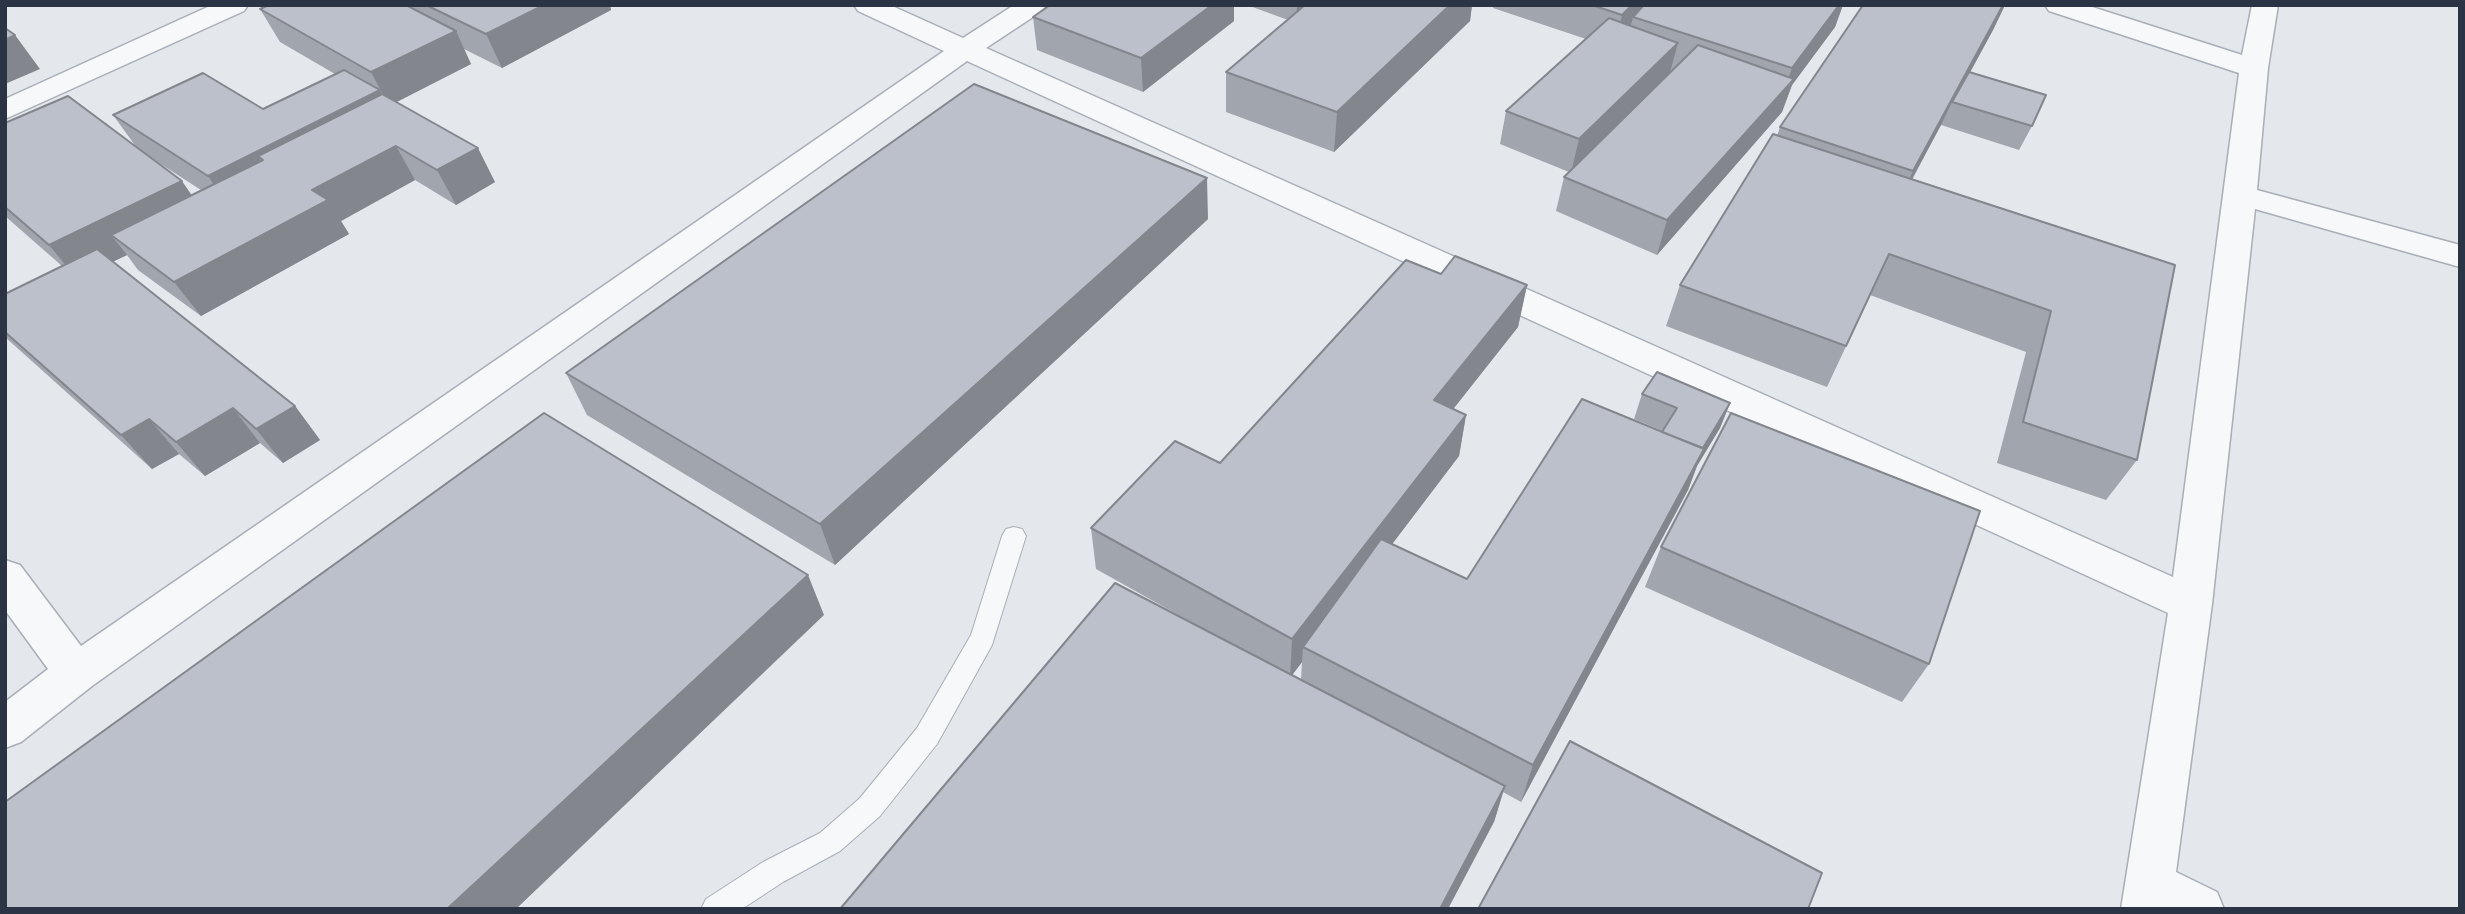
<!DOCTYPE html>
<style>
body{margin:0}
#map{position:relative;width:2465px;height:914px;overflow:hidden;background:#e4e7ec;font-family:Cabin,sans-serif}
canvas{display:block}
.frame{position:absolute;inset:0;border:7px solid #2b3445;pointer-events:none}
</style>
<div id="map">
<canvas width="2465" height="914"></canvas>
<div class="frame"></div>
</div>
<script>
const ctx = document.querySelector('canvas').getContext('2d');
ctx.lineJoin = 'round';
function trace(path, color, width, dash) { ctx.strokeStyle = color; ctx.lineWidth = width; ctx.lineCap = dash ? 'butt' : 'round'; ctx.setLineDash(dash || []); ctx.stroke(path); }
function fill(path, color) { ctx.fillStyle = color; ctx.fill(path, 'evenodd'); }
const service = new Path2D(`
 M1014,527L1022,529L1026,536L992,645L937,744L880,816L840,851L783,882L742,909H701L706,899L763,862L820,833L860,798L917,728L971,635L1002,536L1006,529Z`);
const minor = new Path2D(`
 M212,5H248L244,11L5,119V99Z
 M854,5H890L963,38L1014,5H1046L1042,11L986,48L2173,577L2239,73L2049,11L2045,5H2086L2242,55L2252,5H2278L2268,68L2257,190L2460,245V267L2255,209L2212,604L2176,872L2217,892L2224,909H2121L2168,613L967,61L92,686L21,742L5,748V702L48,669L5,610V560L20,565L81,646L944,51L858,11Z`);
const wall = new Path2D(`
 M269,5H610L611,10L502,68L464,49L471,64L396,102L495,182L456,205L415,180L341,221L349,234L201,316L138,270L127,255L112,262L295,406L320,440L283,463L260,443L205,476L179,454L152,469L5,337V294L62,266L5,216V123L137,148L113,115L263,109L335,74L280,42L260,9ZM142,152L201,190L191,195Z
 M1050,5H1234V21L1143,92L1037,50L1033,17Z
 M1247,5H1472L1470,21L1334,152L1226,112V72L1288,20Z
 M1494,5H1843L1835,27L1792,85L1782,112L1657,255L1556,211L1564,177L1569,172L1500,144L1506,111L1586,39L1493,8Z
 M1863,5H2005L1993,30L1970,72L2032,126L2019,150L1941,125L1912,180L2175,265L2137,460L2106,500L1997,463L2026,352L1870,295L1827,387L1666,326L1680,285L1777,136L1780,127Z
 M1208,219L835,565L587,415L566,373Z
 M1441,274L1527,285L1518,327L1453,409L1466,415L1459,456L1392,544L1467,579L1662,432L1663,431L1634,419L1642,394L1730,403L1720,428L1697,466L1688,490L1521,802L1503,792L1494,822L1207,631L1096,569L1091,528L1220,463ZM1302,662L1301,680L1292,675Z
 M1661,547L1929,664L1902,702L1645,587Z`);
const shadedWall = new Path2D(`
 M544,5H610L611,10L502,68L486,34Z
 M1212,5H1234V21L1143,92L1141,58Z
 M1297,5H1319L1296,23Z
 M1450,5H1472L1470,21L1334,152L1337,112Z
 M1632,5H1654L1633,17L1629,33L1615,48L1622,15Z
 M1839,5H1843L1835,27L1792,85L1782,112L1657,255L1667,220L1784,90L1792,68Z
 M2003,5H2005L1993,30L1954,102H1952L1941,125L1894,212L1913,171Z
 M456,31L471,64L389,106L371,72Z
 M15,35L40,69L5,84V40Z
 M1678,43L1669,76L1571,173L1579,139Z
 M380,90L398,123L263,160L258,156L277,186L231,210L208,176Z
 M396,146L415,180L341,221L349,234L201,316L174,282L312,190Z
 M478,148L495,182L456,205L437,170Z
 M1207,178L1208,219L835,565L820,524Z
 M182,181L206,216L111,235L127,255L77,279L49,245Z
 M1527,285L1518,327L1428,441L1434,400Z
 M1730,403L1720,428L1697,466L1688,490L1521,802L1533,765L1696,459Z
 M295,406L320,440L283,463L256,429Z
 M233,408L260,443L205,476L176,442Z
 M1466,415L1459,456L1311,651L1303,647L1302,662L1290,678L1292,639Z
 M149,419L179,454L152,469L121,435Z
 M808,575L824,615L516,909H447Z
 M1505,786L1494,822L1448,909H1440Z`);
const building = new Path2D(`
 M269,5H406L456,31L371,72L260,9Z
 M426,5H544L486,34Z
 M1050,5H1212L1141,58L1033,17Z
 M1305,5H1450L1337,112L1226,72Z
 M1592,5H1632L1622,15Z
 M1644,5H1839L1792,68L1633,17Z
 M1863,5H2003L1913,171L1780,127Z
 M1609,18L1678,43L1579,139L1506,111Z
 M5,28L15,35L5,40Z
 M1698,45L1794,79L1667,220L1564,177Z
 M344,70L380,90L208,176L113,115L203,73L263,109Z
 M1969,72L2046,95L2032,126L1952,102Z
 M974,84L1207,178L820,524L566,373Z
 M382,94L478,148L437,170L396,146L312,190L328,200L174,282L111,235L263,160L258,156Z
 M68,96L182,181L49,245L5,207V123Z
 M1773,134L2175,265L2137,460L2023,422L2051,311L1889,254L1846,346L1680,285Z
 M97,249L295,406L256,429L233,408L176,442L149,419L121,435L5,332V294Z
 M1455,256L1527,285L1434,400L1466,415L1292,639L1091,528L1175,441L1220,463L1406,260L1441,274Z
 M1657,372L1730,403L1703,448L1662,432L1677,408L1642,394Z
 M1582,399L1704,449L1533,765L1303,647L1381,539L1467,579Z
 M544,413L808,575L447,909H5V802Z
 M1731,413L1980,511L1929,664L1661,547Z
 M1115,583L1505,786L1440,909H840Z
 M1570,741L1822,873L1808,909H1478Z`);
trace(service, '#a9aeb7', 2);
trace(minor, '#a9aeb7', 3);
fill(service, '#f7f8fa');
fill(minor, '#f7f8fa');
fill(wall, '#a1a5ae');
fill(shadedWall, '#83868d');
fill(building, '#bbc0ca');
trace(building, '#83868d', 2);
</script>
